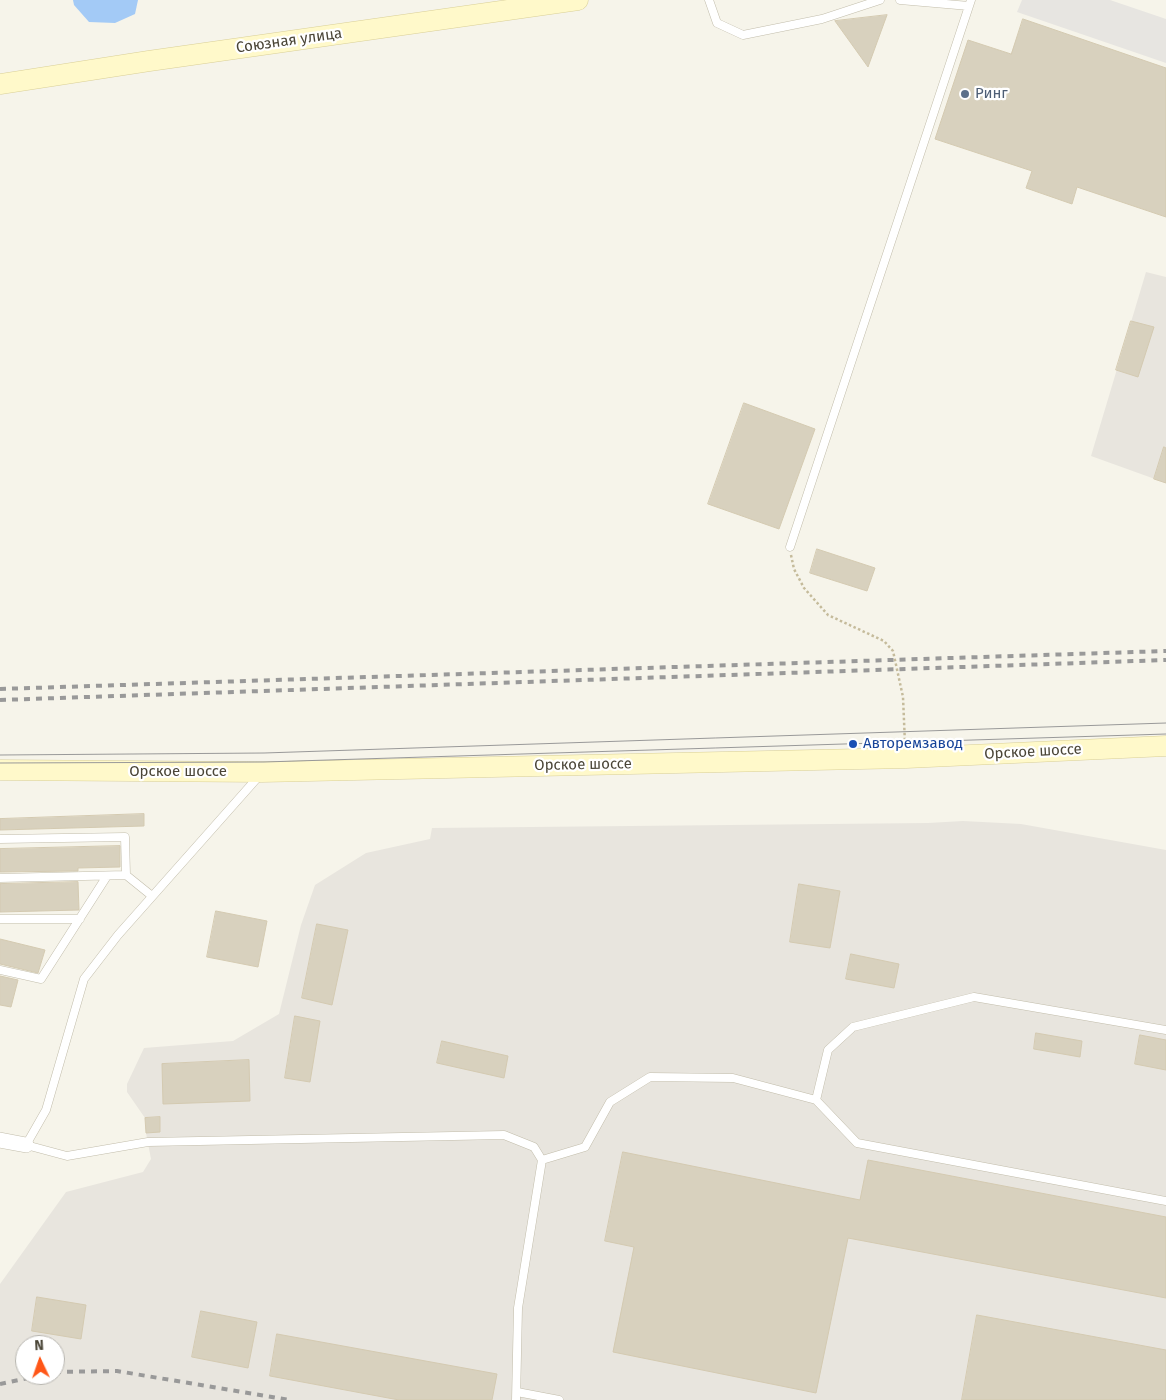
<!DOCTYPE html>
<meta charset="utf-8">
<style>
body{margin:0}
#map{position:relative;width:1166px;height:1400px;overflow:hidden;background:#f6f4ea;font-family:"Fira Sans",sans-serif}
canvas{display:block}
.north{position:absolute;left:15px;top:1335px;width:50px;height:50px;box-sizing:border-box;background:#fff;border:1px solid #b7b5af;border-radius:50%;rotate:357deg;font-size:14px;font-weight:700;line-height:20px;text-align:center;color:#4a4537}
.north::after{content:'';display:block;margin:auto;width:18px;height:22px;background:#ff5617;clip-path:polygon(50% 0,100% 100%,50% 72%,0 100%)}
</style>
<div id="map">
<canvas width="1166" height="1400"></canvas>
<div class="north">N</div>
</div>
<script>
const ctx = document.querySelector('canvas').getContext('2d');
ctx.lineJoin = 'round';
function fill(path, color) { ctx.fillStyle = color; ctx.fill(path, 'evenodd'); }
function trace(path, color, width, dash) { ctx.strokeStyle = color; ctx.lineWidth = width; ctx.lineCap = dash ? 'butt' : 'round'; ctx.setLineDash(dash || []); ctx.stroke(path); }
function drawText(font, color, halo, rows, align = 'center') {
  ctx.font = font + ' "Fira Sans",sans-serif'; ctx.lineWidth = 4.5; ctx.setLineDash([]); ctx.textBaseline = 'middle'; ctx.strokeStyle = halo; ctx.fillStyle = color; for (const [text, x, y, turn = 0] of rows) {
    ctx.save(); ctx.translate(x, y); ctx.rotate((+turn || 0) * Math.PI / 180); ctx.textAlign = isNaN(turn) ? turn : align; if (halo) ctx.strokeText(text, 0, 0); ctx.fillText(text, 0, 0); ctx.restore();
  }
}
const industrial = new Path2D(`
 M1146,272L1166,277V483L1091,456Z
 M963,821L1021,824L1166,850V1400H0V1284L66,1192L143,1172L151,1159L146,1133L145,1118L127,1092V1084L144,1048L233,1041L279,1014L301,925L315,885L366,853L430,839L432,828L928,823ZM25,1345H55V1375H25Z`);
const parking = new Path2D(`
 M1022,0H1110L1166,19V63L1017,12Z`);
const water = new Path2D(`
 M73,0H138L135,14L115,23L89,22L74,5Z`);
const building = new Path2D(`
 M887,15L868,67L835,21Z
 M1023,19L1166,68V217L1077,187L1072,204L1026,188L1032,171L935,139L968,40L1011,54Z
 M1131,321L1154,327L1138,377L1116,370Z
 M744,403L815,429L779,529L708,504Z
 M1164,447L1166,448V483L1154,479Z
 M817,549L875,568L867,591L810,573Z
 M144,814V826L0,830V819Z
 M120,846V867L78,868V871L0,872V849Z
 M78,882L79,910L0,912V884Z
 M799,884L840,891L830,948L790,942Z
 M216,911L267,921L258,967L207,957Z
 M317,924L348,930L332,1005L302,998Z
 M0,939L45,950L38,973L0,964Z
 M851,954L899,964L894,988L846,979Z
 M0,976L18,980L11,1007L0,1005Z
 M295,1016L320,1021L310,1082L285,1078Z
 M1036,1033L1082,1041L1080,1057L1034,1049Z
 M1140,1035L1166,1040V1070L1135,1064Z
 M442,1041L508,1056L504,1078L437,1063Z
 M249,1060L250,1101L163,1104L162,1064Z
 M160,1117V1132L146,1133L145,1118Z
 M623,1152L860,1200L868,1160L1166,1217V1298L848,1238L816,1393L613,1352L634,1247L605,1241Z
 M37,1297L86,1305L81,1339L32,1331Z
 M201,1311L257,1322L248,1368L192,1357Z
 M977,1315L1166,1350V1400H962Z
 M277,1334L497,1374L492,1400H399L270,1376Z`);
const path = new Path2D(`
 M791,555L794,569L804,588L828,615L884,641L893,651L903,697L905,744`);
const lane = new Path2D(`
 M709,0L717,23L743,35L822,19L880,0
 M900,0L969,6
 M790,547L971,0
 M259,776L118,935L84,979L46,1110L26,1145L67,1156L148,1142L504,1135L534,1147L542,1160L518,1308L516,1400
 M0,839L125,837L126,875
 M0,878L126,875L152,896
 M0,919H80
 M0,970L41,979L107,876
 M816,1100L828,1050L853,1027L974,997L1166,1030
 M542,1160L585,1147L610,1102L650,1077L733,1078L816,1100L857,1143L1166,1201
 M517,1392L559,1400`);
const street = new Path2D(`
 M0,1140L26,1145`);
const secondary = new Path2D(`
 M0,84L149,61L578,0
 M0,770L262,772L906,758L1166,746`);
const tram = new Path2D(`
 M0,755L264,753L1166,723
 M0,763L264,762L1166,734`);
const rail = new Path2D(`
 M0,689L1166,651
 M0,700L1166,660
 M55,1372L117,1371L290,1400
 M0,1384L42,1375`);
const markers = [
 [965,94,5,"#5c6f8a"],
 [853,744,5,"#1a4fb4"]
];
const streetNames = [
 ["Союзная улица",289,41,-8],
 ["Орское шоссе",1033,752,-3],
 ["Орское шоссе",583,765,-1],
 ["Орское шоссе",178,772]
];
const serviceNames = [
 ["Ринг",975,94]
];
const transitNames = [
 ["Авторемзавод",863,744]
];
fill(industrial, '#e8e5de');
fill(parking, '#e7e5e1');
fill(water, '#a3caf6');
fill(building, '#d8d1be');
trace(building, '#d4cab1', 1);
trace(lane, '#c2bdab', 9);
trace(street, '#c2bdab', 16);
trace(secondary, '#d9cf97', 21);
trace(path, '#c5bb9b', 2.5, [2.5, 2.5]);
trace(lane, '#fff', 8);
trace(street, '#fff', 15);
trace(secondary, '#fff9ca', 20);
trace(tram, '#999', 1);
trace(rail, '#999', 4, [6, 6]);
for (const [x, y, r, color] of markers) { const dot = new Path2D(); dot.arc(x, y, r, 0, 2 * Math.PI); ctx.fillStyle = color; ctx.fill(dot); trace(dot, '#fff', 2); }
drawText('15px', '#4a4537', '#fff', streetNames);
drawText('15px', '#4e5e75', '#fff', serviceNames, 'left');
drawText('15px', '#164399', '#fff', transitNames, 'left');
</script>
